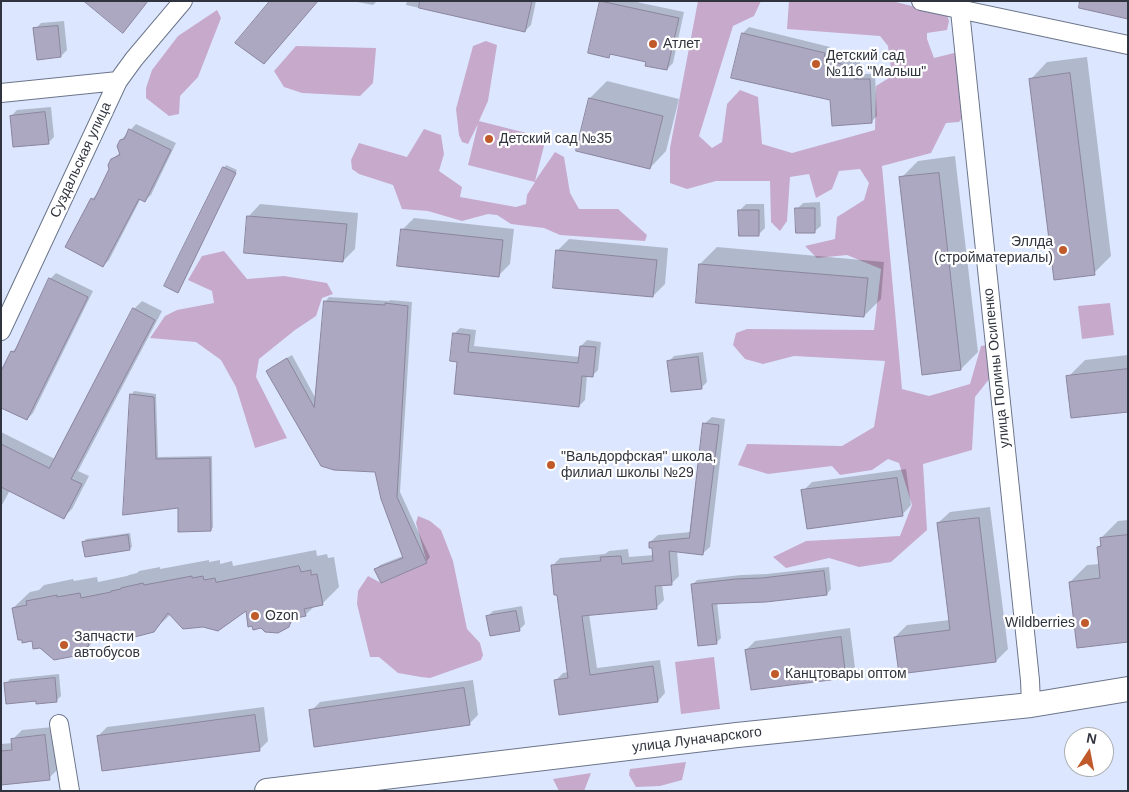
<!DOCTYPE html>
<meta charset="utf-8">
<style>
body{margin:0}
#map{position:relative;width:1129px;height:792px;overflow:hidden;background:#dce7ff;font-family:Helvetica,sans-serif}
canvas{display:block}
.frame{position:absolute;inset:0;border:2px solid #30343e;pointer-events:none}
.north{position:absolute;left:1064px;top:727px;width:50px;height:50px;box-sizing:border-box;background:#fff;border:1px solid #acaeb2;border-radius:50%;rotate:11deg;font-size:14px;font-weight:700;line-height:20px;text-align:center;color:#30343e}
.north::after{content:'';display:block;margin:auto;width:18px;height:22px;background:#c05a2a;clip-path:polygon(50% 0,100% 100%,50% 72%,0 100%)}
</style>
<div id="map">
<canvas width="1129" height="792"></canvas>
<div class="frame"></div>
<div class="north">N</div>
</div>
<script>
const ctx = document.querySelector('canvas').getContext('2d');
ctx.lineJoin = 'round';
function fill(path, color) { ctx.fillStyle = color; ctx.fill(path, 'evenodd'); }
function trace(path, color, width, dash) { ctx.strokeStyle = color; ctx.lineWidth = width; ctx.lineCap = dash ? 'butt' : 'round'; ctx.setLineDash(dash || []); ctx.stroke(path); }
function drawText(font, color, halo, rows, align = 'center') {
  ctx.font = font + ' Helvetica,sans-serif'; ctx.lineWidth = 4.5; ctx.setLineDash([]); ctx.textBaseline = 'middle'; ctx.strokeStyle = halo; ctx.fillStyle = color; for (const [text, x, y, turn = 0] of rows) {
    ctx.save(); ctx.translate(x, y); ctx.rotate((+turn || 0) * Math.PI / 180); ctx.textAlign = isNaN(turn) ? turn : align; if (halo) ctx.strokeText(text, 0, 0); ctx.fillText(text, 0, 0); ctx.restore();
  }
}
const green = new Path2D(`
 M698,1H761L754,16L733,26L699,136L712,148L722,142L727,104L740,90L758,97L762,144L792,153L875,130L876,86L892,76L888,46L880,36L787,29L789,1H892L947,15L949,21L947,30L927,33V39L934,58L958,52L967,111L959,122L946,123L931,153L882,166L902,389L929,396L970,384L981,346L988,345L990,378L975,397L972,450L923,464L927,530L891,562L859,567L829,558L786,568L773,557L806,541L900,536L912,505L899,463L888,459L872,470L840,475L832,466L768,474L738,465L747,444L842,446L874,427L885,361L794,356L763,364L745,359L733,345L736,333L747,329L874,330L881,269L847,255L817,258L805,246L835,239L837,217L864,200L869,183L860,169L839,171L832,189L816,198L809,174L790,177L787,221L780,231L771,222L770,181H716L687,189L670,183V148Z
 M217,10L221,18L198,77L180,96L179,114L169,116L146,98V88L152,70L178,36Z
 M486,41L497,45L488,101L479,121L546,138L535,181L555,152L564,157L570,193L579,209H618L647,235L645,241L560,235L544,228L511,224L497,215L488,214L462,221L428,211L402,209L393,185L359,174L352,169L351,160L359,143L407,157L424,129L441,135L444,154L439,171L462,187L460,197L516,207L526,204L527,195L535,182L468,165L478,124L468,144L462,142L459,135L456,109L473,46Z
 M296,46L376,48L373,83L360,96L302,93L284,87L274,71Z
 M224,251L247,279L284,276L327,283L333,294L322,298L316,316L295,330L259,359L256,377L287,438L255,448L236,387L221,360L196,342L150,338L165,316L177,310L214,303L212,291L188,280L202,256Z
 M1110,303L1114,335L1082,339L1078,306Z
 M418,516L430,521L441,530L453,561L467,629L480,643L483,655L481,660L430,678L421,677L398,673L379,657H370L357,604L358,591L368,576L381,583L427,563L416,523Z
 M714,657L720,709L681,714L675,662Z
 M686,762L682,780L660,786L636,787L629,775L630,769Z
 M591,773L584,791H559L553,779Z`);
const shadow = new Path2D(`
 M352,1H377L373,5Z
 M407,1H536L531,25L525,31L406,5Z
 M601,1H632L684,12L673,63L667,69L648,61L612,53L608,56Z
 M64,21L67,50L61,56L38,58L35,29L41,23Z
 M749,27L830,47V53L860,62V74H875L877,116L871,122L831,99L733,77L743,33Z
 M1087,57L1111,256L1094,273L1031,79L1047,62Z
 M607,81L679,99L666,151L650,168L590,98Z
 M51,107L54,137L48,143L11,116L17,110Z
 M136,124L176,143L151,195L145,200L141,198L109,260L103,266L92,199L98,193L111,169L112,159L121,152V140Z
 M955,156L978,352L961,369L901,178L918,161Z
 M226,165L237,170L180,289L177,292L224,168Z
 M820,202L821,226L815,231L797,209L803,203Z
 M260,204L358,213L355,249L343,261L249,216Z
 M746,204H764L765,228L759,234L740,210Z
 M414,218L514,229L510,264L498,276L402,230Z
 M569,239L668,248L665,284L653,296L557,251Z
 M717,247L884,262L881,299L864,316L700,264Z
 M56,273L93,291L33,413L27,419L12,352L18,346L50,279Z
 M329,297L389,301L390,300L412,302L400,492L430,557L426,562L375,570L380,565L403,556L376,471L268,372L272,367L292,355L316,399L325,302Z
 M142,301L162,311L78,471L89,476L72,509L64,517L10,490L1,507V432L55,459L134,309Z
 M460,328L476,330L474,346L580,357L581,346L587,340L601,342L598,370L592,376L587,375L585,400L579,406L458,361L454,334Z
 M703,352L707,382L701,388L668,362L674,356Z
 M1128,355V411L1068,377L1085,360Z
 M134,391L156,394L158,457L212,456L213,527L211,530L179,506L125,514L132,394Z
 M712,417L725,419L710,547L702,554L677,550L679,576L672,583L662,584L664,600L657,607L589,614L597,668L660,660L665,693L658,701L560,714L556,680L563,673L568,672L558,593L552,566L560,558L605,554L609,551L628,549L629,557L654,555L653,547L650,542L658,535L691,532L704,424Z
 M906,469L911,505L902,515L803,491L812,482Z
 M990,507L1008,649L996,661L900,673L895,637L907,625L950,620L938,523L950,512Z
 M1128,520V641L1070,582L1087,565L1100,564L1098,547L1102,544L1101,538L1118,521Z
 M130,533L132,547L129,549L84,542L86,539Z
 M316,550L317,556L327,554L328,558L334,557L339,587L322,604L315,606L305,615L298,617L288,626L246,609L171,614L153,631H111L102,633L85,650L78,651L74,655L33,640L13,608L30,592L39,590L44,585L73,579L74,581L97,577L98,582L127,576L129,575L137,573L139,571L160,567V569L209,560V562L220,560V564L232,561L233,566Z
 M829,567L831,589L827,594L717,602L721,638L716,643L692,585L697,580L741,575L767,574Z
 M522,606L525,624L519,630L487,617L493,611Z
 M850,628L855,668L846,677L752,689L746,650L755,641Z
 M59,674L61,696L57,700H37L6,684L10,679Z
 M473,680L478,715L469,724L311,711L320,702Z
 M264,707L268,741L259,750L98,736L107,727Z
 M53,727L58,769L49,778L1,784V744L13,743V739L22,730Z`);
const building = new Path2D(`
 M84,1H148L123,33Z
 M270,1H318L264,64L235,43Z
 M420,1H532L525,32L419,8Z
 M600,1L679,18L667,70L645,66L646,62L610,54L609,58L588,53Z
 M1080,1H1128V19L1079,8Z
 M58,26L61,57L37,60L33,28Z
 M742,33L825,53L824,59L855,68L854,79H870L872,123L832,126L830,100L731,78Z
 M1070,73L1095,275L1054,280L1029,79Z
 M589,98L663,116L650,169L576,151Z
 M45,112L49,144L13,147L10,116Z
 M129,129L171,150L145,202L139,199L103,267L65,247L91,198L94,200L109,169L108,165L111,159L120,155L117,146L120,140L124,139Z
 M223,167L236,173L178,293L164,286Z
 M939,173L961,370L922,375L899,177Z
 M795,208H815V233H796Z
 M738,210H759V236H739Z
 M247,216L347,224L343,262L244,253Z
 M401,229L503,240L499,277L397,266Z
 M556,250L657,260L653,297L553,288Z
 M699,264L868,278L864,317L696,303Z
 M49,278L88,297L27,420L1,408V371L11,351L14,352Z
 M324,301L385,305V303L408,306L397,497L427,563L381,583L374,569L403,558L381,499L375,472L334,470L321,466L266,371L287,358L314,407Z
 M133,308L155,320L71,479L82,484L64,519L1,487V444L49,468Z
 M453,333L470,335L468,352L578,363L580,346L596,347L593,377L582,376L579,407L454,394L457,362L450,361Z
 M698,357L702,389L671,392L667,361Z
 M1128,369V412L1071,418L1066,376Z
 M130,394L154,397L156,459L210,458L211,531L178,532V508L123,515Z
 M703,423L719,425L703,555L669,551L672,585L655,586L657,609L582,616L590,675L653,666L658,702L559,715L554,680L568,678L557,595H554L551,565L601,561L600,557L621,556L622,564L653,561L652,548H649V542L689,538Z
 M897,478L903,516L807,529L801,490Z
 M979,518L996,662L899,674L894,637L950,630L937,523Z
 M128,535L130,550L85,557L82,542Z
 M1128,535V642L1077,648L1069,582L1100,578L1097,547L1101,546L1100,538Z
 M299,566L301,572L311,570V575L317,574L323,605L304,609L306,616L292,619L289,627L278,633L265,632L261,628L253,630L252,626L248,627L246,611L218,631L203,627L183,629L168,613L154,632L119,641L110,632L87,637L89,646L85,647L86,651L75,653V656L54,660L40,648L33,649L32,641L22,643V640H18L12,608L27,605L26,601L57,595V597L80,593L81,598L111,592V591L121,589V588L143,583L144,585L192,576V578L203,576L204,580L215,578L216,582Z
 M824,571L827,595L766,602L712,604L717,644L698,646L691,584L736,579L762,578Z
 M516,611L520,631L490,636L486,616Z
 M841,637L846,678L751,690L745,650Z
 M55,678L57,702L36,704V701L6,704L4,683Z
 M464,688L470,725L314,747L309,710Z
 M255,715L260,751L102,771L97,736Z
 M45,735L50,780L1,785V751L12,750L11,739Z`);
const minor = new Path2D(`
 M921,1L1128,45
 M959,1L1030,680L1031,705
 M1,93L118,81
 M1,331L118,81L134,59L183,1
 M59,724L70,791`);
const secondary = new Path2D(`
 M267,791L737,735L1031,705L1128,689`);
const markers = [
 [653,44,5,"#c05a2a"],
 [816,64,5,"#c05a2a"],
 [489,139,5,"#c05a2a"],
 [1063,250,5,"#c05a2a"],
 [551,465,5,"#c05a2a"],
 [255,616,5,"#c05a2a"],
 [1085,623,5,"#c05a2a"],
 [64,645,5,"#c05a2a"],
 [775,674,5,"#c05a2a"]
];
const poiNames = [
 ["Атлет",663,44],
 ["Детский сад",826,56],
 ["№116 \"Малыш\"",826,72],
 ["Детский сад №35",499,139],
 ["Эллда",1053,242,"right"],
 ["(стройматериалы)",1053,258,"right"],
 ["\"Вальдорфская\" школа,",561,457],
 ["филиал школы №29",561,473],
 ["Ozon",265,616],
 ["Wildberries",1075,623,"right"],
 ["Запчасти",74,637],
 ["автобусов",74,653],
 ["Канцтовары оптом",785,674]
];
const streetNames = [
 ["Суздальская улица",81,160,-65],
 ["улица Полины Осипенко",997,368,-96],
 ["улица Луначарского",697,740,-7]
];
fill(green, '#c7a9cc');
fill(shadow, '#0003');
fill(building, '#ada8c1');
trace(building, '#8a859d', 1);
trace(minor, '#6b758a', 20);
trace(secondary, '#6b758a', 26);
trace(minor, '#fff', 18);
trace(secondary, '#fff', 24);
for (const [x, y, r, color] of markers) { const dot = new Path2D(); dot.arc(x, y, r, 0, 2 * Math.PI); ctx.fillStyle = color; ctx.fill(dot); trace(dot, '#fff', 2); }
drawText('14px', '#30343e', '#fff', poiNames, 'left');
drawText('14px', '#30343e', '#fff', streetNames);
</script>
